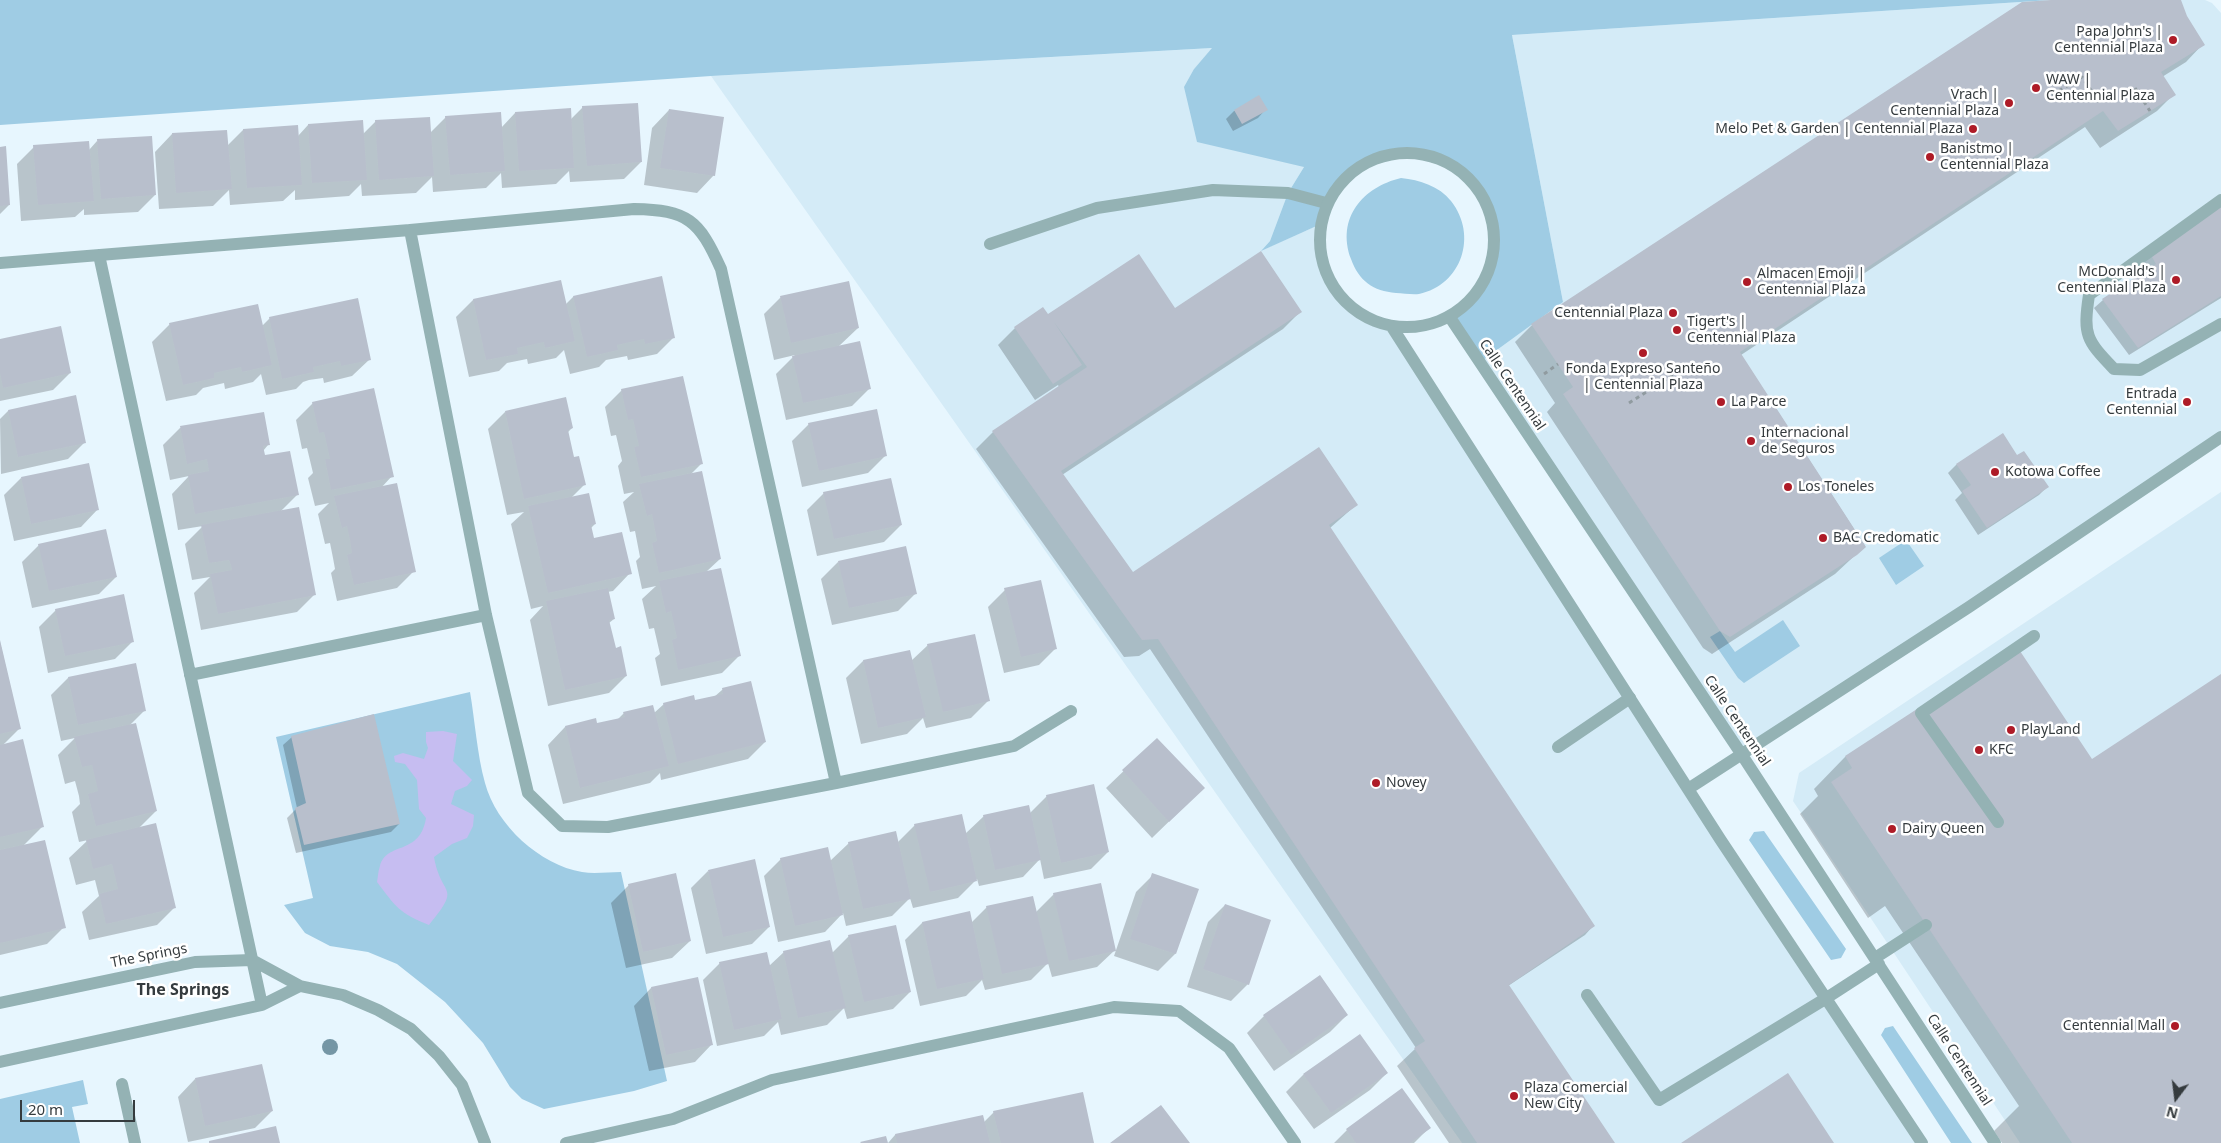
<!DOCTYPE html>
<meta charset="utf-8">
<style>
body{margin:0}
#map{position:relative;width:2221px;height:1143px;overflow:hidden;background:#e7f6fe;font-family:"Noto Sans",sans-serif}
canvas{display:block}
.north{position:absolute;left:2151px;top:1073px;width:50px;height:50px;-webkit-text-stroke:4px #fff;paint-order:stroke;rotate:195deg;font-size:14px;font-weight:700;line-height:20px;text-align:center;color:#353b3e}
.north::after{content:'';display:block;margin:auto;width:18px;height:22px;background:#353b3e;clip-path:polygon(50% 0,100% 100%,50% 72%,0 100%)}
.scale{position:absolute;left:20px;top:1100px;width:115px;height:22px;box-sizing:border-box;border:2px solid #353b3e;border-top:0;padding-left:6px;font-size:15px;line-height:18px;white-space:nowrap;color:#353b3e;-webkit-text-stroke:4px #fff;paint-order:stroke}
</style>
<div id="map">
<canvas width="2221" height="1143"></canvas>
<div class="north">N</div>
<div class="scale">20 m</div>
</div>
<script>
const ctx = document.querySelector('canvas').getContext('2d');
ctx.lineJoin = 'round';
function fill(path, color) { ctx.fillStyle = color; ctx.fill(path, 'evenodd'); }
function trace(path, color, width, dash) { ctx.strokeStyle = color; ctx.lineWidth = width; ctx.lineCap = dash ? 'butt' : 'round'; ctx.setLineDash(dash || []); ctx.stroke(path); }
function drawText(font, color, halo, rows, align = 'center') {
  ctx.font = font + ' "Noto Sans",sans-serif'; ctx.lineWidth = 5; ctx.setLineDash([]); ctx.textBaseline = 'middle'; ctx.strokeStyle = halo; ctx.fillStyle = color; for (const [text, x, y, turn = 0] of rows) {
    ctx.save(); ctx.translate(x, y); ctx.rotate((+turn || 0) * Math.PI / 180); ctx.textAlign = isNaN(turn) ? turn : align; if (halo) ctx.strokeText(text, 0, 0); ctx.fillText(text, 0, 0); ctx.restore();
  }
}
const built = new Path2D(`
 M2051,0H2205L2212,3L2221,13V437L1742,755L1479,363L1563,302L1512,35Z
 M1213,48L1194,69L1304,167L1288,193L1270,241L1262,250L1321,224L1326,276L1343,300L1367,319L1392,327L1922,1143H1462L711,76Z
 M2221,492V1143H2020L1793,801L1799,773Z`);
const green = new Path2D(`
 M0,0H2051L1512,35L1563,302L1479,363L1451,319C1463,308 1477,296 1484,282C1523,207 1444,125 1368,163C1341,177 1328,195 1321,224L1261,251L1270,241L1288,193L1304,167L1197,142L1184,87L1194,69L1212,48L711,76L0,125Z
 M1401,178C1420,180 1439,186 1451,201C1478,235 1462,285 1419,294C1412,295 1403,293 1396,293C1373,291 1359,281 1351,259C1336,218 1363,187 1401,178Z
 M1906,540L1924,566L1896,585L1879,558Z
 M1783,620L1800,646L1744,683L1738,678L1710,637L1720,631L1735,652Z
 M470,692C475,721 477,754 485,783C496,825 540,865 582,872C594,874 608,872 621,872L667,1081L634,1091L544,1109L522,1099L510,1087L483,1043L445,1002L397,964L368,952L330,946L305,933L284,905L313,898L276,737Z
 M1764,831L1846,949L1841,958L1831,960L1749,840L1754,832Z
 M1893,1026L1972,1143H1951L1881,1035L1885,1028Z
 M83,1080L88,1104L72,1107L80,1143H0V1099Z`);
const water = new Path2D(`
 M443,731L457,734L453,761L472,780L467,786L455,791L451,804L474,815L473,826L467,838L452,844L434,857C441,898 463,884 429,925C399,913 396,907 377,882C378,877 378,871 380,866C387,841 420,856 426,818L419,809L417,780L405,764L395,762L394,756L403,753L424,759L428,748L426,742V732Z`);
const shadow = new Path2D(`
 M2067,0H2180L2186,17L2203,44L2186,62L2162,77L2174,94L2157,111L2100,148L2085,127L1741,355L1865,546L1835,574L1712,654L1703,648L1547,412L1555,403L1515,342L1532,325Z
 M583,107L641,162L624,179L570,182L569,171L556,184L502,188L501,173L486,188L433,192L432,177L416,193L362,196L361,184L349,196L295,200V190L283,201L230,205L229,190L213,206L159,209L155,152L172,134L227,146L243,130L298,136L308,125L363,134L376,121L430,133L446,117L501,128L515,113L570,120Z
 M1266,109L1258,118L1233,131L1226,119L1234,111Z
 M669,110L714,175L697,193L644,185L652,128Z
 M97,141L155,195L138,212L84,215V209L75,217L21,221L17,164L34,147L89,150Z
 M0,148L9,205L0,214Z
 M2221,206V298L2129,355L2094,308L2103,300L2147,271L2141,259Z
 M661,278L674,337L657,354L628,360L627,356L606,360L599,367L570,374L564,350L556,358L528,364L527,359L507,363L499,371L469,377L456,317L473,300L560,281L565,305L573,297Z
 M781,297L858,328L838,347L870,388L852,406L786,420L776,374L795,355L774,360L764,314Z
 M1300,312L1283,329L1062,475L1132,573L1356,505L1330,528L1593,926L1585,935L1508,986L1613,1143H1449L1397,1066L1416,1048L1150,649L1139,656L1124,657L976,449L993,432L1059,387L1058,385L1035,400L998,345L1015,328L1048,316Z
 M270,318L370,359L352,376L324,383L323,378L309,380L303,382L296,389L266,395L261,374L253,382L225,389L224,383L203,388L196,395L166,401L152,342L170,324L262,326Z
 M0,340L70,373L53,390L0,401Z
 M622,390L701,464L691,474L720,559L706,572L739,656L722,673L661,686L655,658L660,654L654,628L649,629L642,599L656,586L642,589L636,561L640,557L635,531L630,532L623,502L634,492L624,494L618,466L622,461L616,435L611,436L605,407Z
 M75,397L85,442L68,459L1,474L0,419L8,411Z
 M313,403L392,476L381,488L414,571L397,588L337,601L331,573L335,569L333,558L330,543L325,544L318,514L329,503L315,506L308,478L313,473L307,448L302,449L296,420Z
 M505,412L572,428L567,433L573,458L584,485L571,498L595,524L591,528L593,540L630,573L613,591L607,592L614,619L609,623L615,649L626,676L609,693L548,706L530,620L543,606L531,609L511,524L524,512L507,515L488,429Z
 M263,413L268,445L263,451L264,457L297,495L280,512L314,595L297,612L201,630L194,593L210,577L192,580L185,544L203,526L178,530L172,494L189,476L170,480L163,445L180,428Z
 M809,424L885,456L868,473L802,487L792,441Z
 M2002,435L2017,456L2047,487L2039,495L1978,535L1955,500L1962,493L1948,473L1956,465Z
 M21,478L98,509L81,527L14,541L4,495Z
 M824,493L901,525L884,542L817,556L807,510Z
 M39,545L116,577L99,594L32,608L22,562Z
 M838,562L916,593L898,611L832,625L821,579Z
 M1005,590L1056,648L1039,665L1004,673L988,607Z
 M56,610L132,642L115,659L48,673L39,627Z
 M0,642L20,728L3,745L42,827L23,846L64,927L47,944L0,955Z
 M928,645L988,701L971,718L926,728L923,718L907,734L861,744L846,678L863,661H911Z
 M135,665L145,710L129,726L156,811L139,828L174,908L157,925L89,940L82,912L99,896L95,880L76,885L69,858L88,840L79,842L72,812L80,804L79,796L75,781L65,784L58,755L75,738L61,741L51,695L68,678Z
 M2221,676V1143H2002L1994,1131L2019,1106L1885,906L1868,918L1800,814L1818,796L1814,789L1845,757L1916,711L2086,764Z
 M751,683L765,742L748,759L661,780L660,773L650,783L563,804L548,745L565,727L595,720L597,725L617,720L624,713H654L664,704L695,702L714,697L722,690Z
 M292,737L399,824L391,832L296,853L287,818L297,808L283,745Z
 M1157,739L1186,805L1152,838L1106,788Z
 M1047,796L1108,852L1091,869L1044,879L1040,859L1023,877L979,886L977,879L958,898L913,908L910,898L892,916L846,926L843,913L825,932L778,942L764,876L781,859L830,861L849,843H897L915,825L965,834L984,816L1030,813Z
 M708,871L769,927L752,944L706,954L691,888Z
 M1153,875L1197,890L1175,954L1158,971L1114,956L1136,892Z
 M629,885L690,941L672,958L626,968L611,903Z
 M1054,894L1115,950L1097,967L1052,977L1048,963L1031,980L985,990L982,980L966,996L920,1006L905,940L922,923H971L987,907L1036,912Z
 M1225,905L1248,984L1231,1001L1187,987L1208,922Z
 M849,936L910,992L893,1009L847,1019L844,1008L827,1025L781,1035L778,1022L764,1036L717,1046L703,980L720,963L769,966L784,952L832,953Z
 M697,979L712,1044L695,1062L649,1071L634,1006L651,988Z
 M1347,1015L1330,1032L1274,1071L1247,1033L1264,1016Z
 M1387,1073L1370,1090L1314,1129L1286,1092L1303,1075Z
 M195,1079L272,1111L255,1128L188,1142L178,1097Z
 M1402,1090L1429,1128L1414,1143H1334L1347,1130Z
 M994,1112L1093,1143H888L895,1135L984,1122Z`);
const building = new Path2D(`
 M2051,0H2181L2187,16L2205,45L2161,72L2176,95L2118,131L2103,111L1740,352L1866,547L1857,555L1730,637L1720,631L1563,394L1573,387L1531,324L2022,2Z
 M1259,95L1268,110L1242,124L1234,110Z
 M638,103L642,162L587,166L582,106Z
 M571,108L574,168L519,171L515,112Z
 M669,109L724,117L715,176L660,168Z
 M501,112L505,171L450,175L445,116Z
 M430,117L434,176L379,180L375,120Z
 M363,120L367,180L312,183L308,124Z
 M298,125L302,185L247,188L243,129Z
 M227,130L232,189L176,193L172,133Z
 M152,136L156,195L101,199L97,139Z
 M89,141L94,201L38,205L33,145Z
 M6,146L10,205L0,206V147Z
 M2221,204V296L2138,348L2102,299L2156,264L2148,250Z
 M1261,251L1302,312L1061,471L1133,572L1319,447L1358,505L1329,525L1595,926L1509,985L1615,1143H1477L1414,1048L1425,1041L1158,639L1142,640L992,431L1087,367L1054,322L1082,365L1053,384L1014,327L1043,307L1048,314L1139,254L1175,308Z
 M662,276L675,338L645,344L644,339L617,345L618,350L587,357L573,296Z
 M561,280L575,341L545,348L544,342L517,348L518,354L486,360L473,299Z
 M849,281L859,328L791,343L780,296Z
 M358,298L371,360L341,366L340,361L327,364L313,367L314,372L282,379L269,317Z
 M258,304L272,365L242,372L241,367L214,373V378L183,385L169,323Z
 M61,326L71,373L3,388L0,373V339Z
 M860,341L871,389L803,403L792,356Z
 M683,376L703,464L641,477L634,447L639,446L633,419L628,420L621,389Z
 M374,388L394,477L331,490L325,459H330L324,432L319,433L312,402Z
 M76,395L86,443L18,457L8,410Z
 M566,397L573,428L568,430L574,457L579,456L586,485L524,499L505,411Z
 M877,409L887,456L819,471L808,423Z
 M264,412L270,445L263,446L265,455L290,451L299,495L195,514L188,475L209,471L207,459L187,464L180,426Z
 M2003,433L2017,455L2024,451L2049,487L1987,528L1962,491L1971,485L1956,464Z
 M89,463L99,510L31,524L21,477Z
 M702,471L721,559L659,573L652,543L657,541L652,514L647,516L639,484Z
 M891,478L902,525L834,539L823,492Z
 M397,483L416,572L354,585L347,555L352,553L350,540L347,526L342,528L334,496Z
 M589,493L596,524L591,525L594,538L622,532L632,574L548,593L528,506Z
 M299,507L316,595L218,614L210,574L232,570L231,565L229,560L209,563L201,525Z
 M106,529L117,577L49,591L38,544Z
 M906,546L917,594L849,608L838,561Z
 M721,568L741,656L678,670L672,640L677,638L671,611L666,613L659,581Z
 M1041,580L1057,649L1021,657L1004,588Z
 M608,588L615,619L609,620L616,648L621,646L627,676L565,690L546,601Z
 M124,594L134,642L65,656L55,609Z
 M975,634L990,701L943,712L927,644Z
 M0,640L21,729L0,734Z
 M910,650L926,717L878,728L863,660Z
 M2020,651L2092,759L2221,674V1143H2072L1831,782L1852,768L1845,756L1917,709L1922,717Z
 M136,663L146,711L78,725L68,677Z
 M751,681L766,742L678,764L663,703L694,695L695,700L723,694L722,688Z
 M653,705L669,766L580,788L565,726L596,718L597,723L625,717L623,712Z
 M374,714L400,824L304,845L295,808L306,803L291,736Z
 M136,723L157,811L96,826L88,794L98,791L92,765L82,767L74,737Z
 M1157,738L1205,788L1169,822L1122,770Z
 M23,739L44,827L0,837V745Z
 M1094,784L1109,852L1061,863L1046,795Z
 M1029,805L1041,860L995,870L983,815Z
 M962,814L977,881L930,892L914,824Z
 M156,823L176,908L106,924L99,894L118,889L112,864L93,869L86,840Z
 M896,831L911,899L863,909L848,842Z
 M45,840L66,928L0,943V850Z
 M828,847L843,915L795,926L780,858Z
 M755,859L770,927L723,937L708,870Z
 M676,873L691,941L643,952L628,884Z
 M1152,873L1199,889L1176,954L1130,939Z
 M1101,883L1116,951L1069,961L1053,893Z
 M1033,896L1049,964L1002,974L986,906Z
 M1225,904L1271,920L1249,985L1203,969Z
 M970,911L984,979L937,989L922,922Z
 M896,925L911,992L864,1002L848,935Z
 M830,940L846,1008L798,1018L783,951Z
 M767,952L782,1019L734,1030L719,962Z
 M1320,975L1348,1015L1291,1055L1263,1015Z
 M698,977L713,1045L666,1055L651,987Z
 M1360,1034L1388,1073L1331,1113L1303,1074Z
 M262,1064L273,1111L205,1126L195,1078Z
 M1788,1073L1834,1143H1681Z
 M1402,1088L1431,1128L1410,1143H1356L1346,1129Z
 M1083,1092L1094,1143H1001L993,1111Z
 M1161,1105L1190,1143H1110Z
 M983,1115L990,1143H897L895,1134Z
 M276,1126L280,1143H209V1141Z
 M886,1136L888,1143H861L860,1142Z`);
const path = new Path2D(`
 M2135,88L2150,111
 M2052,95L2082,77L2099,102
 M1544,374L1558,364
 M1629,403L1681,370`);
const lane = new Path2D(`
 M2221,200L2089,295C2083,335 2086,340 2114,369L2140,370L2221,324
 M990,244L1097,208L1213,190L1288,193L1326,203
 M1558,747L1630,698
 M1998,822L1921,713L2034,636
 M1875,958L1926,925
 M1587,995L1659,1100L1825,999`);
const street = new Path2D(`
 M1320 240a87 87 0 1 1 174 0a87 87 0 1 1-174 0Z
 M410,230L486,615L528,793L562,826L608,827L836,783L1014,746L1071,711
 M99,255L262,1005
 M0,263L410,230L634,209C688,210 699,220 721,269L836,783
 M1451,319L1742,755L1995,1143
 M1392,327L1720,839L1922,1143
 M190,675L486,615
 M1688,789L1969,607L2221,437
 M1825,999L1879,964
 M0,1003L195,962L252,960L300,986L343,995L378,1010L411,1029L439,1056L462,1085L485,1143
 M0,1062L262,1005L300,986
 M122,1084L135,1143
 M566,1143L673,1119L772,1080L1114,1007L1179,1011L1229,1048L1295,1143`);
const trees = [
 [330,1047]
];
const markers = [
 [2173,40,5,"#ae1b27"],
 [2036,88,5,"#ae1b27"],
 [2009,103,5,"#ae1b27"],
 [1973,129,5,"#ae1b27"],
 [1930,157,5,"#ae1b27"],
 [2176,280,5,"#ae1b27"],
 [1747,282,5,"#ae1b27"],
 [1673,313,5,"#ae1b27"],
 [1677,330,5,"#ae1b27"],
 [1643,353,5,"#ae1b27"],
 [1721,402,5,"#ae1b27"],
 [2187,402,5,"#ae1b27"],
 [1751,441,5,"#ae1b27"],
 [1995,472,5,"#ae1b27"],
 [1788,487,5,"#ae1b27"],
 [1823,538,5,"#ae1b27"],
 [2011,730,5,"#ae1b27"],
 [1979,750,5,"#ae1b27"],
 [1376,783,5,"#ae1b27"],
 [1892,829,5,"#ae1b27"],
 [2175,1026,5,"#ae1b27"],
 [1514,1096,5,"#ae1b27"]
];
const poiNames = [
 ["Papa John's |",2163,32,"right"],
 ["Centennial Plaza",2163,48,"right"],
 ["WAW |",2046,80],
 ["Centennial Plaza",2046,96],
 ["Vrach |",1999,95,"right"],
 ["Centennial Plaza",1999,111,"right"],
 ["Melo Pet & Garden | Centennial Plaza",1963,129,"right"],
 ["Banistmo |",1940,149],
 ["Centennial Plaza",1940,165],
 ["McDonald's |",2166,272,"right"],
 ["Centennial Plaza",2166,288,"right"],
 ["Almacen Emoji |",1757,274],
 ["Centennial Plaza",1757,290],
 ["Centennial Plaza",1663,313,"right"],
 ["Tigert's |",1687,322],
 ["Centennial Plaza",1687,338],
 ["Fonda Expreso Santeño",1643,369,"center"],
 ["| Centennial Plaza",1643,385,"center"],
 ["Entrada",2177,394,"right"],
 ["Centennial",2177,410,"right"],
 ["La Parce",1731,402],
 ["Internacional",1761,433],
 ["de Seguros",1761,449],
 ["Kotowa Coffee",2005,472],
 ["Los Toneles",1798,487],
 ["BAC Credomatic",1833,538],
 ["PlayLand",2021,730],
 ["KFC",1989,750],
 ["Novey",1386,783],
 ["Dairy Queen",1902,829],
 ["Centennial Mall",2165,1026,"right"],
 ["Plaza Comercial",1524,1088],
 ["New City",1524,1104]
];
const streetNames = [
 ["Calle Centennial",1512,385,56],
 ["Calle Centennial",1737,721,56],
 ["The Springs",149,956,-11],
 ["Calle Centennial",1959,1060,57]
];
const quarterNames = [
 ["The Springs",183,990]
];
fill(built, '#d4ebf7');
fill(green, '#9fcce4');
fill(water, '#c6bdf1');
fill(shadow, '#0003');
fill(building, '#b8bfcc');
trace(path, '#909ba0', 3, [4, 4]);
trace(lane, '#94b2b4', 12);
trace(street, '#94b2b4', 12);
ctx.fillStyle = '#7596a5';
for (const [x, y] of trees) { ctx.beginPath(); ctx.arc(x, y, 8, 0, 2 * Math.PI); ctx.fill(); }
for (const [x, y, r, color] of markers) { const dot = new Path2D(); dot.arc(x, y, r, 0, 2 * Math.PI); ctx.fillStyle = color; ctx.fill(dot); trace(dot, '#fff', 2); }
drawText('14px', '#353b3e', '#fff', poiNames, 'left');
drawText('14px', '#353b3e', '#fff', streetNames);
drawText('bold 16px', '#353b3e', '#fff', quarterNames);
</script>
